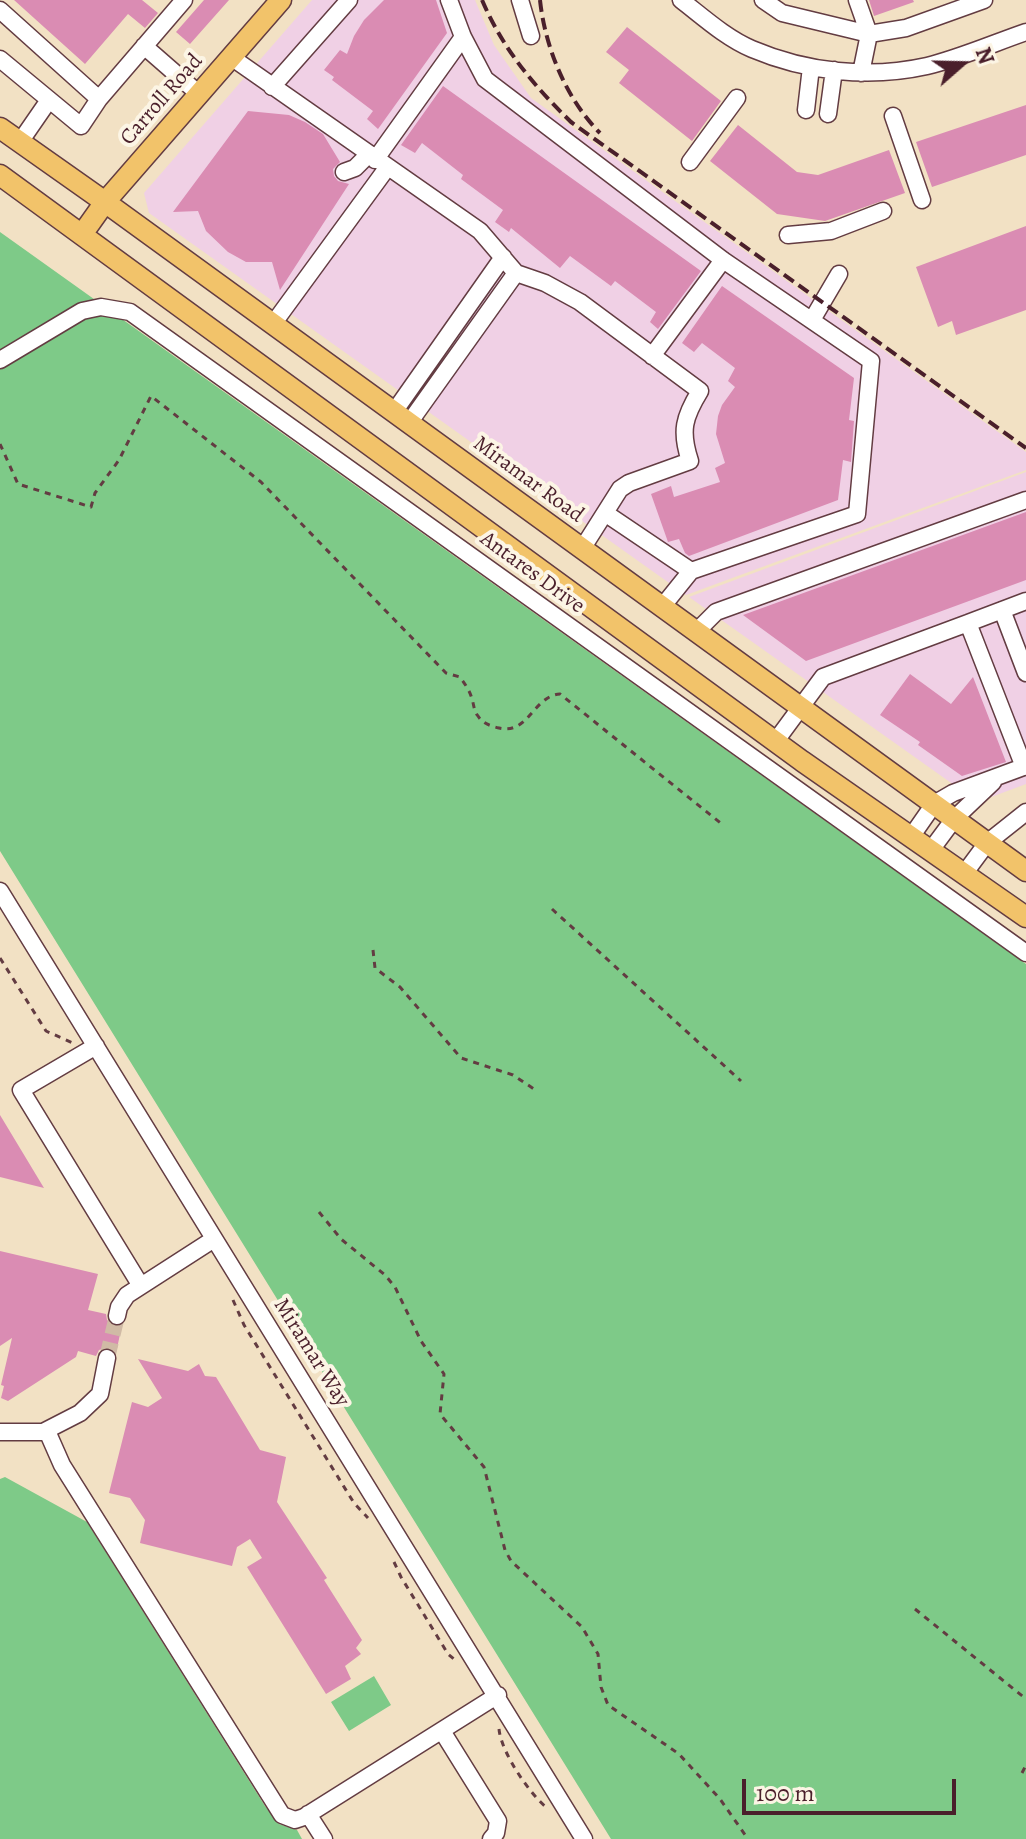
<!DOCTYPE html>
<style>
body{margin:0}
#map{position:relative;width:1026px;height:1839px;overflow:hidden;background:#f2e1c4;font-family:Alegreya,serif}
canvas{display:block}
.north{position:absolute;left:922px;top:24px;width:80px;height:80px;-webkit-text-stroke:6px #fcf5e5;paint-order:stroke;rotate:70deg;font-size:22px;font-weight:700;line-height:32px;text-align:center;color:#4a1f2b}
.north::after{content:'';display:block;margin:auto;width:28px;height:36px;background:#4a1f2b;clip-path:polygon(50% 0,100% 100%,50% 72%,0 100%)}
.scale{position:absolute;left:742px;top:1779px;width:214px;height:36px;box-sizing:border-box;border:4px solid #4a1f2b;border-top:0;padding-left:10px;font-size:24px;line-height:28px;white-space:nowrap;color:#4a1f2b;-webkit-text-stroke:6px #fcf5e5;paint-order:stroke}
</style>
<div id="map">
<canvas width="1026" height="1839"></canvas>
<div class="north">N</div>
<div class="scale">100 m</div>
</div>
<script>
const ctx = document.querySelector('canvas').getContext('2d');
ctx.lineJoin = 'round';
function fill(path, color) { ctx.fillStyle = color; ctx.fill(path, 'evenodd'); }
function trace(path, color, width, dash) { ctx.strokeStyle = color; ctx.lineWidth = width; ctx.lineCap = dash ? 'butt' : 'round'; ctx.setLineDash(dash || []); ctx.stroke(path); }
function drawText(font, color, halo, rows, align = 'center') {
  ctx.font = font + ' Alegreya,serif'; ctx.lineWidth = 8; ctx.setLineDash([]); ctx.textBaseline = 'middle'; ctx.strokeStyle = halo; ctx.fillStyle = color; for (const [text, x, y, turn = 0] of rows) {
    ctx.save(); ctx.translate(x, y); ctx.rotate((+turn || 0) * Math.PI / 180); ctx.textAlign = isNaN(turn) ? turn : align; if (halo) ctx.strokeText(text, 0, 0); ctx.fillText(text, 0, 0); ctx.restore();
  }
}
const built = new Path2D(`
 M312,0H475L494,45L531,98L1026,452V470L686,595L149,213L144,193Z
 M1026,472V784L978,802L689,597Z`);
const green = new Path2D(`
 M0,232L1026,964V1839H611L0,851Z
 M5,1477L87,1522L265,1806L279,1824L297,1830L302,1839H0V1479Z
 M374,1676L391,1705L349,1731L331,1702Z`);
const building = new Path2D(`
 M14,0H142L158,13L145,28L128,14L85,64Z
 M204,0H229L190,44L176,32Z
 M384,0H436L447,33L378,129L367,119L373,111L332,80L334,77L324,70L340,50L347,54L354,36L364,20Z
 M869,0H913L914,2L874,16Z
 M627,27L721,101L692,141L619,83L629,70L606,52Z
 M443,86L701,271L658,329L650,322L656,312L615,281L611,286L570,256L560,268L511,228L509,232L495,222L503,210L461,179L463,175L422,143L415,153L401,145Z
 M1026,105V155L932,187L916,142Z
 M248,111L289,115L305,122L323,134L340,162L333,169L334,176L338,181L349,184L280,290L272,262H246L228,252L206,231L198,211L173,212Z
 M738,125L797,172L818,175L889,150L905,193L825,221L777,214L710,161Z
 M1026,226V310L956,335L952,321L938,327L916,267Z
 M722,286L854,378L849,420L854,421L851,462L843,460L838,500L689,556L685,553L679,539L668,542L651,494L671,486L674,497L720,482L715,468L725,463L716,434L718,416L722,405L735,387L728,381L735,368L702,343L694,352L682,343Z
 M1026,512V580L806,661L743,615Z
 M910,674L951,704L973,677L1006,762L962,776L918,745L920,742L880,715Z
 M0,1115L44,1188L0,1177Z
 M0,1251L98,1274L88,1310L106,1314L107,1320L114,1326L122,1325L116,1353L108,1347L99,1350L96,1356L78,1351L76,1357L8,1401L1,1398L4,1386L1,1385L12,1338L0,1346Z
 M138,1359L188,1371L199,1364L205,1376L216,1377L260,1450L286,1457L277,1502L327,1578L324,1580L362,1640L356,1648L361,1654L345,1666L351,1679L326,1694L247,1567L262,1558L250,1539L237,1547L232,1566L140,1543L145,1520L130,1498L109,1493L132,1402L148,1407L162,1398Z`);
const minorTunnel = new Path2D(`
 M107,1358L117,1316`);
const path = new Path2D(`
 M0,444L18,484L91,507L95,493L119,460L151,396L261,482L446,673L460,677C465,684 470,691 472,699C474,705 474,712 478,716C483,724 491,726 499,728C529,735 533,696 560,694L723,825
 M552,909L741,1081
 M373,950L375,968L400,987L461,1058L513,1075L534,1089
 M0,958L46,1031L73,1043
 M319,1212L341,1239L385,1275L395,1287L421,1341L444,1374L440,1414L484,1467L505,1550L511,1561L582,1627L598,1654L601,1687L608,1705L679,1754L720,1799L748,1839
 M233,1300L244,1325L354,1503L368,1518
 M394,1562L401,1577L448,1654L455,1660
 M915,1609L1026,1699
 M499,1729C501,1752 529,1793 546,1807
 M1022,1773L1026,1765`);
const minor = new Path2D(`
 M449,0L463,37L485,79L723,260L871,361L857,514L691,571L605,513
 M520,0L531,36
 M681,0C703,17 726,38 752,49C806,72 869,79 927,66C960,58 994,43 1026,32
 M763,0L782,13L869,34L906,28L984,0
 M857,0L869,34L861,73
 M0,10L99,99L81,126L0,59
 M144,46L199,94
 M231,57L480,231L516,273L545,283L580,302L700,391C684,417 680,431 690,461L629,483L620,489L582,549
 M272,87L349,0
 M99,99L184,0
 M806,110L811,67
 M828,114L834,70
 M893,116L922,200
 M20,142L49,100
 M375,160L463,37
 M690,162L737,98
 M344,172L355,168L368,155
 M788,235L831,231L883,211
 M812,320L839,274
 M273,324L387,168
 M652,356L723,260
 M0,360L82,311L101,307L130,312L1026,953
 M394,412L503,257
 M409,423L516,273
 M662,607L691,571
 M1002,610L1026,673
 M696,632L716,612L1026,500
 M775,742L823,677L968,623
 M1024,767L968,623L1026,601
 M911,837L934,804L953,793L1026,766
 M931,850L954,819L993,782
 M964,874L987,843L1026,812
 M0,891L584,1839
 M96,1046L21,1090L141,1286
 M117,1316L119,1307L127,1295L214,1239
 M47,1431L62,1465L282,1815L295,1820L304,1817L498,1695
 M0,1432H43L80,1413L100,1394L107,1358
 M442,1731L498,1821L496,1833L491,1839
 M308,1814L324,1839`);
const major = new Path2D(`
 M0,128L105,202L1026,871
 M0,175L802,761L1026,917
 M83,233L105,202L281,0`);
const rail = new Path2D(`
 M482,0C503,49 533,85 571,122L1026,448
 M540,0C545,47 566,99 600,133`);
const streetNames = [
 ["Carroll Road",162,100,-49],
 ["Miramar Road",528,480,36],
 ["Antares Drive",532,573,36],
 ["Miramar Way",311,1353,58]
];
fill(built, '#f0d0e5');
fill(green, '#7eca88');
fill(building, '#da8cb3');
trace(minorTunnel, '#d0baa5', 16, [16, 8]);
trace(minor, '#633c42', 19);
trace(major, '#633c42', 23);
trace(path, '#633c42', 3, [6, 6]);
trace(minor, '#fff', 16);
trace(major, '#f2c36a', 20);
trace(rail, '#4a1f2b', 4, [12, 6]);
drawText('22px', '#4a1f2b', '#fcf5e5', streetNames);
</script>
